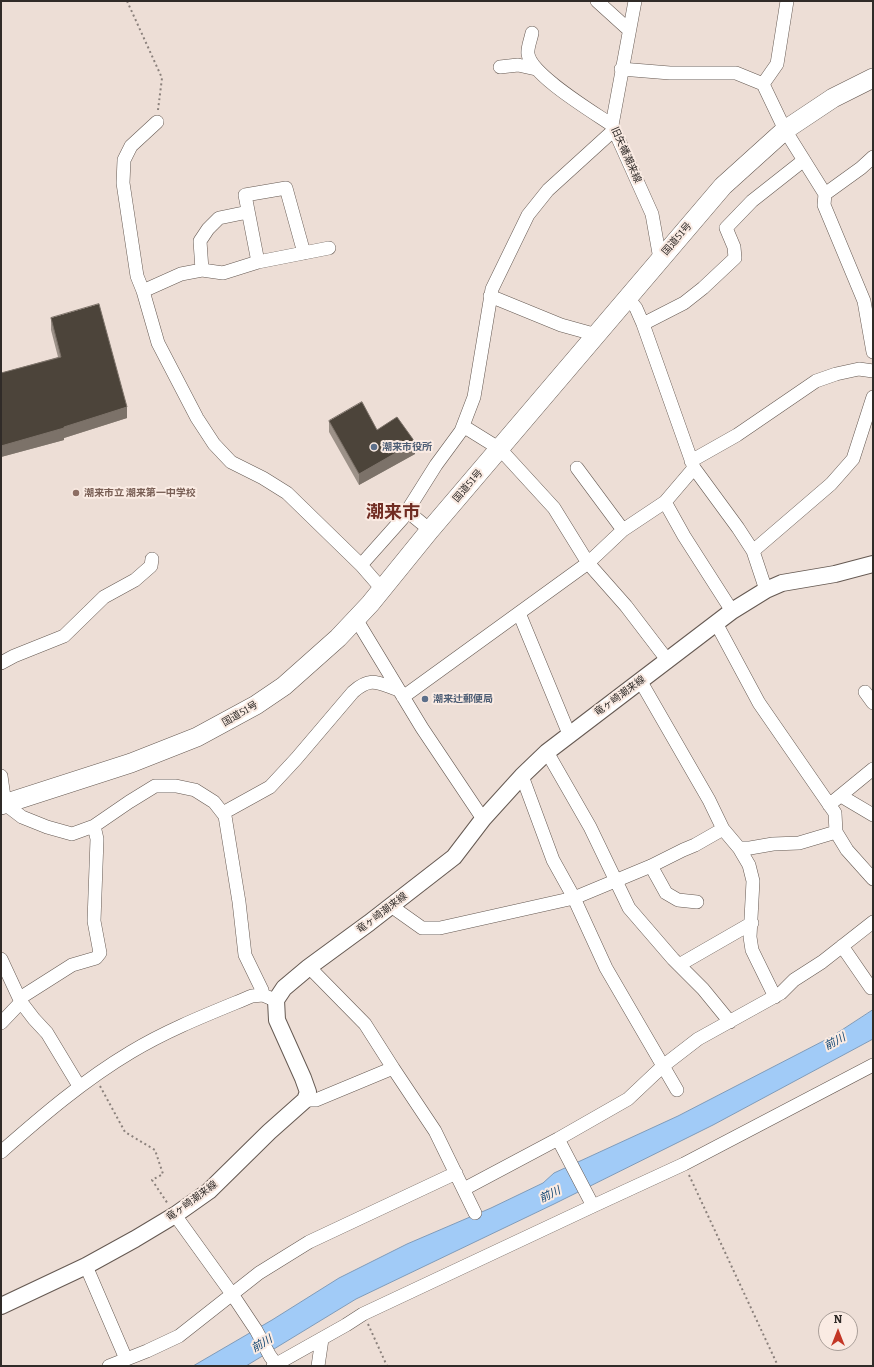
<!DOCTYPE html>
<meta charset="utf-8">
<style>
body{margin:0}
#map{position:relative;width:874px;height:1367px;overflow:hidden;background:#edded6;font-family:Bitter,serif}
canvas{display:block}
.frame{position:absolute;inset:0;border:2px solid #302b28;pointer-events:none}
.north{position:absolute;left:818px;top:1311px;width:40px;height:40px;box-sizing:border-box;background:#faebe3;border:1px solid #a99e98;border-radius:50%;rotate:0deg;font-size:11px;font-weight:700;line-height:16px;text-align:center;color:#302b28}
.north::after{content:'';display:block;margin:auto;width:14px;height:18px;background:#c33625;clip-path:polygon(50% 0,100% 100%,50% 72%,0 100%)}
</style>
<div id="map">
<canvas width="874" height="1367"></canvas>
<div class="frame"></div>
<div class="north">N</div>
</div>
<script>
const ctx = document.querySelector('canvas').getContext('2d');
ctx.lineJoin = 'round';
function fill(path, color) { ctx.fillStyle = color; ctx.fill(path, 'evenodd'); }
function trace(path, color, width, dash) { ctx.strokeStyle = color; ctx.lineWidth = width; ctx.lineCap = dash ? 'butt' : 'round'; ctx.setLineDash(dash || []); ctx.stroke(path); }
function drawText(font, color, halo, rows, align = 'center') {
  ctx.font = font + ' Bitter,"Noto Sans JP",serif'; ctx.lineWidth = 4; ctx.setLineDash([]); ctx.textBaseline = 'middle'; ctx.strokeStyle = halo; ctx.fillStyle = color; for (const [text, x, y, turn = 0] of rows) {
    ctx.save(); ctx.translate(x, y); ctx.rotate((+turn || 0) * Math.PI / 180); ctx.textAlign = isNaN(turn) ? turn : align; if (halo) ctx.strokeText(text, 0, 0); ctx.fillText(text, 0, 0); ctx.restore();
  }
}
const water = new Path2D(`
 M873,1010V1039L713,1125L554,1204L356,1299L246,1366H193L272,1320L339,1278L407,1244L491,1208L543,1183L554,1173L678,1116L831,1037Z`);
const path = new Path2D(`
 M127,1L162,78L158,110
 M100,1086L125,1132L155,1150L163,1174L152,1180L168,1204
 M689,1175L778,1366
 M368,1324L387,1366`);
const minor = new Path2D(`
 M597,1L629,30
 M635,1L612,125L652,214L660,259
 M532,33C531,39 527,48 528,54C531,75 593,112 612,125
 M500,67L518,65L536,69
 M621,69L670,73H736L763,84L785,130L825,194L824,205L864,301L873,352
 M763,84L777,64L787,1
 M157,122L131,146L124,160L123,183L137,276L143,291L158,343L197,418L214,444L231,462L263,478L287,493L361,565L381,588
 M825,194L861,168L873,157
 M258,262L245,195L286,188L304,253
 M202,270L200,241L208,229L219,218L248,212
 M143,291L181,274L202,270L223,273L258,262L329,248
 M490,296L561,325L597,335
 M628,298L636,308L643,324L694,468L738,528L753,551L766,590
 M643,324L684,303L703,288L735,258L734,247L726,228L752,201L804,160
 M463,426L500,449L554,508L588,563L626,606L668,661
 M691,461L737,435L816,381L836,374L859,369L873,371
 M577,468L623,530
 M665,502L684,536L732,611
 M407,511L430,530
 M753,551L831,484L853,459L873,397
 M361,565L402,519L436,465L461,431L474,397L492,289L528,215L548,190L614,130
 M519,613L569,734
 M356,619L422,728L483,819
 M716,623L759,703L835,813L836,832L799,843L773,844L750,848H739
 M1,663L14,656L64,636L104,597L135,580L151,566L152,559
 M641,682L709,800L723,829L739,848L749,865L753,881L750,937L752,950L775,997
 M865,692L873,703
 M403,697L588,563L623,530L665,502L694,468
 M547,752L590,827L629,908L673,959L703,989L730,1022
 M1,776L5,804L22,817L47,827L72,834L94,826L129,802L155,786H176L195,790L214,802L225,816L239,902L245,955L262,990L263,995
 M522,776L553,860L573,896L606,968L677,1090
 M841,796L873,815
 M829,805L873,769
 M223,813L270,787L296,759L353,692C371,676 378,683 399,690
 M836,832L847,850L873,879
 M651,866L666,893L678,900L697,902
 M391,906L422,928H440L574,898L651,866L683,850L695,845L723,829
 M842,946L871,988
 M1,959L21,1002L34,1019L47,1033L79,1086
 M679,965L752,923
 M309,967L365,1024L393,1068
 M20,998L72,965L96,958L100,953L94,921L97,839L94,826
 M1,1023L21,1002
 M305,1100H316L393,1068L435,1131L475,1213
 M558,1139L593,1206
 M1,1152C42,1116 84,1080 131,1052C169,1029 211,1013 252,996L263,995L270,998
 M464,1189L558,1139L628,1099L663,1066L698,1039L781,993L794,980L822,962L873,922
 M175,1215L232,1294L256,1330L270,1356L276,1364
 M86,1266L126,1359
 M109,1366L147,1351L179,1336L259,1273L309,1242L456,1173
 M273,1366L346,1325L363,1314L593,1206L684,1164L873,1065
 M318,1366L322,1339`);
const major = new Path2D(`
 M1,1306L86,1266L135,1239L175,1215L209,1191L269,1132L305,1100L308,1092L303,1078L277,1020L276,1000L284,988L309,967L369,923L454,857L483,819L522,776L547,752L732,611L766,590L782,583L835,574L873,564`);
const highway = new Path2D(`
 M1,805L131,763L197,737L256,705L284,686L338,638L370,604L430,530L723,186L785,130L833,98L873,78`);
const wall = new Path2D(`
 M51,318L127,418L64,438V440L1,457V373L58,357L51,330Z
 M329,421L377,430L415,454L359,485L329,432Z`);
const shadedWall = new Path2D(`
 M127,407V418L64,438V440L1,457V446Z
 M415,442V454L359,485V474Z`);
const building = new Path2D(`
 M99,304L127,407L64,427V428L1,446V373L61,357L51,318Z
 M362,402L377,430L397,417L415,442L359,474L329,421Z`);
const markers = [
 [374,447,4,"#5c6f8a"],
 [76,493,4,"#8d6e63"],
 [425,699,4,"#5c6f8a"]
];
const streetNames = [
 ["旧矢幡潮来線",626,155,66],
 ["国道51号",677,239,-49],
 ["国道51号",468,486,-49],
 ["竜ヶ崎潮来線",620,696,-36],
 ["国道51号",240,714,-30],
 ["竜ヶ崎潮来線",382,913,-37],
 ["竜ヶ崎潮来線",192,1201,-36]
];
const serviceNames = [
 ["潮来市役所",382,447],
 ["潮来辻郵便局",433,699]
];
const educationNames = [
 ["潮来市立 潮来第一中学校",84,493]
];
const waterNames = [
 ["前川",835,1042,-28],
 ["前川",550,1195,-26],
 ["前川",262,1344,-31]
];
const townNames = [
 ["潮来市",393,513]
];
fill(water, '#a1cbf7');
trace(water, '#7f9bb9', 1);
trace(minor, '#655952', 14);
trace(major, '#655952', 18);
trace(highway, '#655952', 20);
trace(path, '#8b817c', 2, [2, 3]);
trace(minor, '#fff', 13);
trace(major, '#fff', 16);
trace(highway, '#fff', 19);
fill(wall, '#9c9188');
fill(shadedWall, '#7c7269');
fill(building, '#4c443a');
trace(building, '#7c7269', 1);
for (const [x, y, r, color] of markers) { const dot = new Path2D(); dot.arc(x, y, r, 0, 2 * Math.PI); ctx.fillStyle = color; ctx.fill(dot); trace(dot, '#faebe3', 1.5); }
drawText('10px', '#302b28', '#faebe3', streetNames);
drawText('bold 10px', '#4e5e75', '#faebe3', serviceNames, 'left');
drawText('bold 10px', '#785e54', '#faebe3', educationNames, 'left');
drawText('italic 11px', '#0f4572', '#faebe3', waterNames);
drawText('bold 18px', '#712c22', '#faebe3', townNames);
</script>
